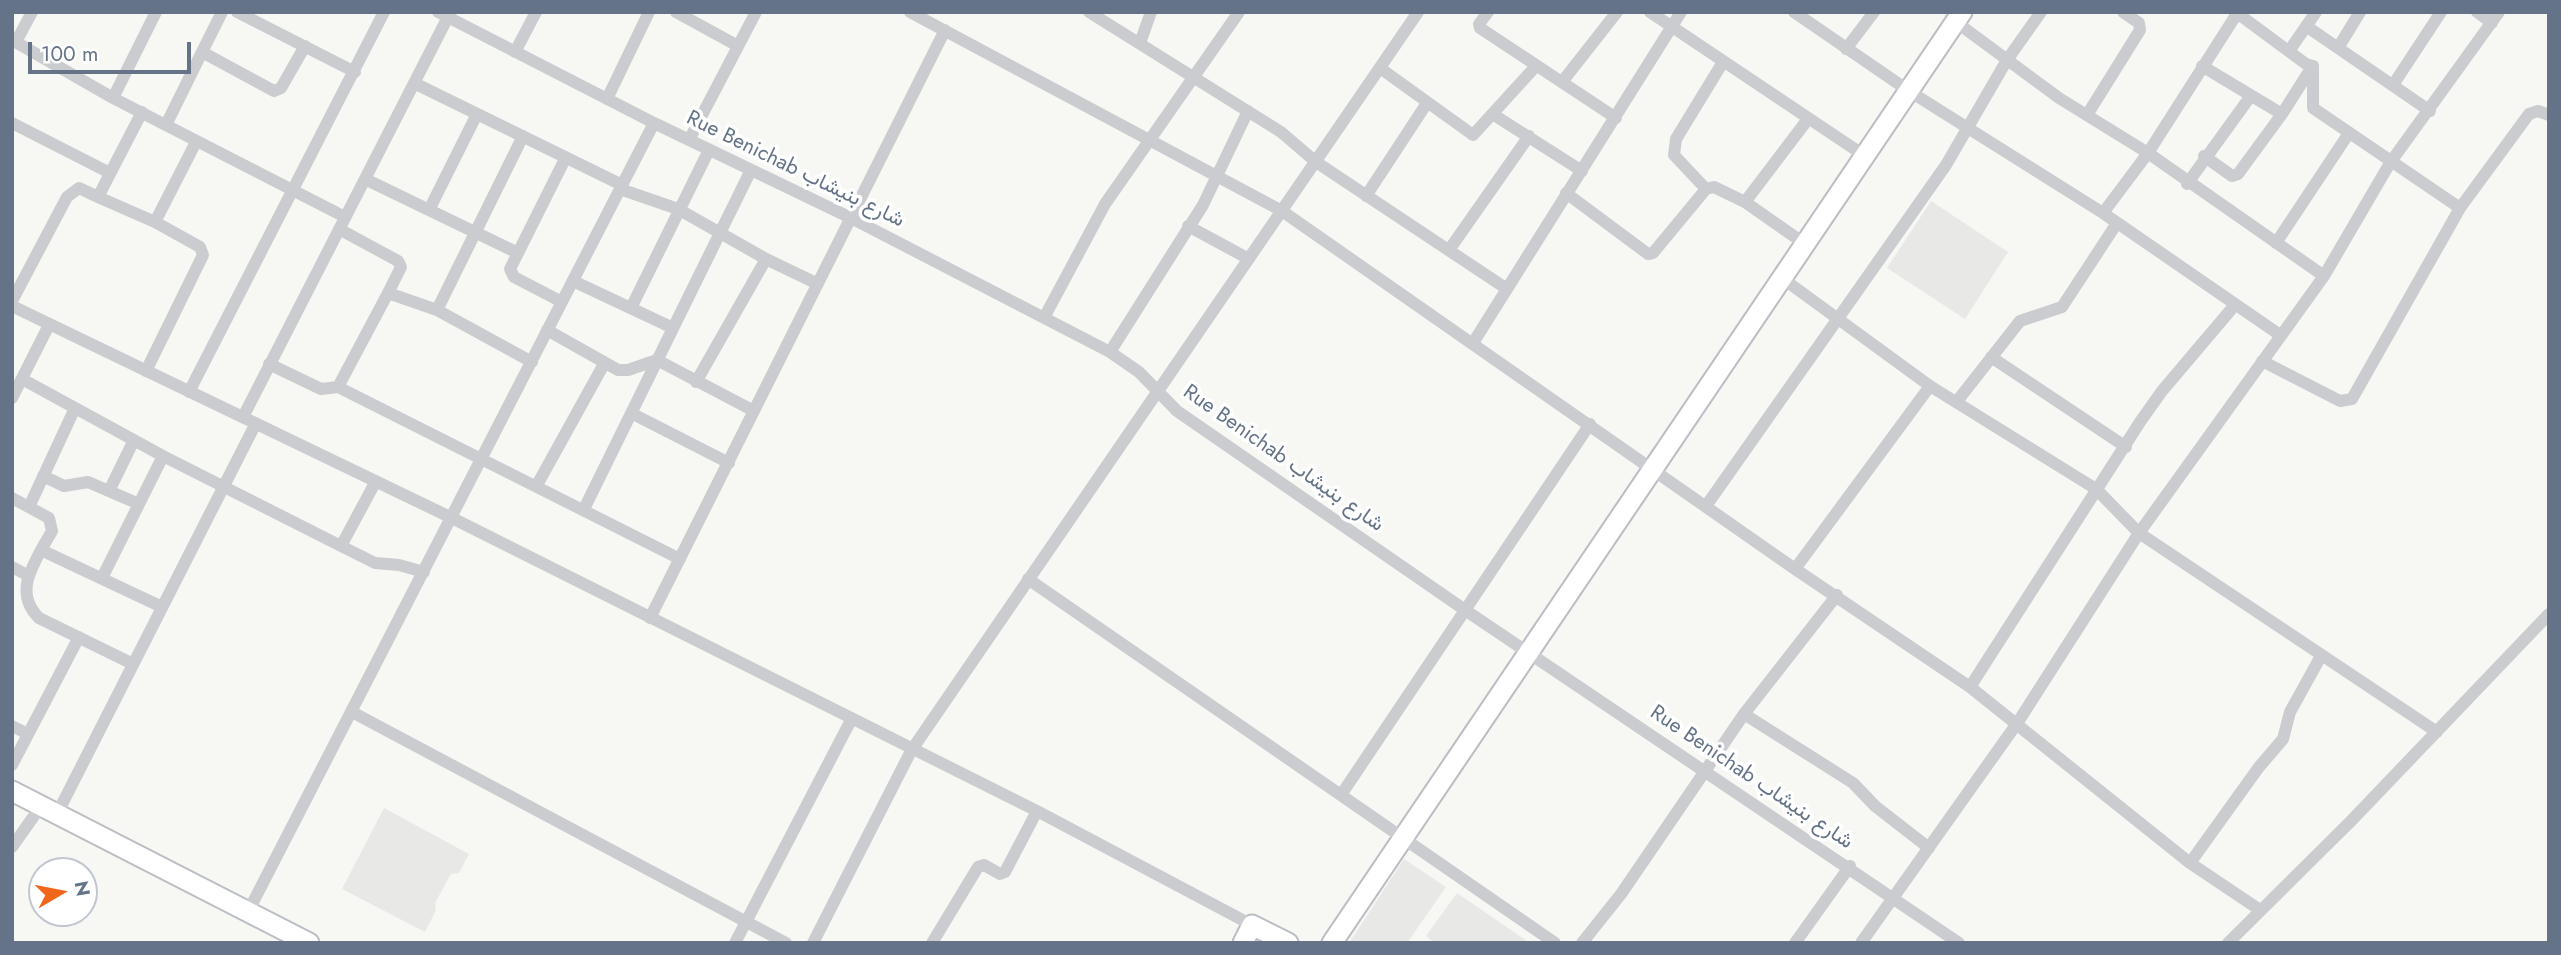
<!DOCTYPE html>
<meta charset="utf-8">
<style>
body{margin:0}
#map{position:relative;width:2561px;height:955px;overflow:hidden;background:#f7f7f4;font-family:Jost,sans-serif}
canvas{display:block}
.frame{position:absolute;inset:0;border:14px solid #647387;pointer-events:none}
.north{position:absolute;left:28px;top:857px;width:70px;height:70px;box-sizing:border-box;background:#fff;border:2px solid #c1c7cf;border-radius:50%;rotate:80deg;font-size:19px;font-weight:700;line-height:28px;text-align:center;color:#647387}
.north::after{content:'';display:block;margin:auto;width:24px;height:32px;background:#f0671c;clip-path:polygon(50% 0,100% 100%,50% 72%,0 100%)}
.scale{position:absolute;left:28px;top:42px;width:163px;height:32px;box-sizing:border-box;border:4px solid #647387;border-top:0;padding-left:9px;font-size:21px;line-height:24px;white-space:nowrap;color:#647387;-webkit-text-stroke:5px #fff;paint-order:stroke}
</style>
<div id="map">
<canvas width="2561" height="955"></canvas>
<div class="frame"></div>
<div class="north">N</div>
<div class="scale">100 m</div>
</div>
<script>
const ctx = document.querySelector('canvas').getContext('2d');
ctx.lineJoin = 'round';
function fill(path, color) { ctx.fillStyle = color; ctx.fill(path, 'evenodd'); }
function trace(path, color, width, dash) { ctx.strokeStyle = color; ctx.lineWidth = width; ctx.lineCap = dash ? 'butt' : 'round'; ctx.setLineDash(dash || []); ctx.stroke(path); }
function drawText(font, color, halo, rows, align = 'center') {
  ctx.font = font + ' Jost,Vazirmatn,sans-serif'; ctx.lineWidth = 7; ctx.setLineDash([]); ctx.textBaseline = 'middle'; ctx.strokeStyle = halo; ctx.fillStyle = color; for (const [text, x, y, turn = 0] of rows) {
    ctx.save(); ctx.translate(x, y); ctx.rotate((+turn || 0) * Math.PI / 180); ctx.textAlign = isNaN(turn) ? turn : align; if (halo) ctx.strokeText(text, 0, 0); ctx.fillText(text, 0, 0); ctx.restore();
  }
}
const built = new Path2D(`
 M1931,201L2008,252L1965,319L1887,268Z
 M384,808L469,854L459,873L451,874L435,903L436,910L425,932L342,889Z
 M1404,859L1446,887L1407,943H1349Z
 M1457,893L1530,943H1435L1426,936Z`);
const street = new Path2D(`
 M237,12L355,72
 M438,12L654,123L851,218L1110,352L1139,372L1177,411L1465,610L1959,943
 M676,12L738,46
 M910,12L1282,211L1795,569L1970,687L2190,863L2260,910
 M1089,12L1281,132L1316,162L1507,289
 M1488,12L1479,24L1480,28L1616,118
 M1650,12L1865,156
 M1794,12L1909,91L2103,213L2280,335
 M2477,12L2492,23
 M2237,13L2306,64L2313,66V108L2460,208L2352,399L2340,401L2262,361
 M1956,22L2059,98L2148,153L2324,276
 M2306,26L2430,111
 M12,40L113,98L345,217
 M16,42L32,12
 M1140,43L1151,12
 M2338,48L2360,12
 M1846,49L1874,12
 M2289,51L2316,12
 M202,52L222,12
 M515,52L536,12
 M2202,66L2282,114
 M1380,68L1473,135L1536,66
 M1562,82L1617,12
 M414,83L622,185
 M2393,85L2441,12
 M113,98L156,12
 M607,99L649,12
 M1494,115L1582,171
 M2087,115L2140,30L2139,23L2123,12
 M12,123L110,173
 M166,125L202,52L274,91L281,88L305,46
 M689,140L756,12
 M2204,156L2232,176L2238,174L2282,114L2310,70
 M365,179L518,253
 M2187,184L2250,97
 M620,189L678,209L766,259L818,284
 M1706,189L1674,155L1676,139L1723,62
 M1566,193L1648,254L1653,253L1706,189L1714,187L1745,202L1805,244
 M1366,196L1427,103
 M98,197L155,222L196,142
 M1745,202L1808,119
 M2460,208L2529,114L2538,111L2549,115
 M429,210L477,114
 M2103,213L2148,153L2238,12
 M1188,226L1249,259
 M339,229L398,261L401,267L388,293
 M2276,243L2349,133
 M1449,250L1529,136
 M1782,278L1930,386L2096,489L2139,533L2437,732
 M573,281L673,328
 M12,301L67,197L79,188L98,197L142,112
 M562,302L514,277L510,269L566,157
 M12,306L452,518L1037,811L1252,925
 M631,308L709,150
 M437,310L523,136
 M1045,316L1105,204L1239,12
 M547,330L618,370H628L657,360L754,411
 M1473,343L1681,12
 M1110,352L1203,205L1248,111
 M1991,357L2126,447
 M269,364L321,389L338,387L388,293L437,310L532,362
 M146,371L203,255L200,247L155,222
 M22,379L163,456L341,546L376,481
 M696,382L766,259
 M338,387L680,559
 M189,392L384,12
 M12,398L49,325
 M1958,400L2020,321L2062,307L2117,223
 M633,414L729,463
 M243,417L450,13
 M43,476L64,486L88,482L139,504
 M537,485L604,364
 M109,491L134,440
 M12,498L49,518L52,531L41,550L162,607
 M1706,506L1946,165L2007,60L2041,12
 M29,507L75,408
 M584,509L751,170
 M341,546L375,563L399,565L424,572
 M41,550C28,574 17,596 39,618L133,664
 M12,567L27,575
 M1795,569L1930,386
 M102,578L163,456
 M1028,579L1555,943
 M650,618L945,30
 M1970,687L2140,422L2162,391L2234,306
 M352,712L786,943
 M1744,714L1853,783L1875,806L1929,848
 M12,726L28,734
 M12,765L79,637
 M1341,795L1590,424
 M57,814L256,423
 M12,847L41,806
 M2190,863L2259,767L2283,739L2290,712L2321,656
 M248,912L654,123
 M735,943L851,720
 M813,943L911,751L1418,12
 M932,943L978,867L984,865L1000,874L1005,872L1037,811
 M1582,943L1621,894L1744,714L1837,595
 M1795,943L1850,866
 M1861,943L2018,722L2139,533L2324,276L2390,163L2499,12
 M2228,943L2352,820L2549,614`);
const secondary = new Path2D(`
 M12,791L309,943
 M1243,943L1252,925L1288,943
 M1332,943L1962,12`);
const streetNames = [
 ["Rue Benichab شارع بنيشاب",795,170,26],
 ["Rue Benichab شارع بنيشاب",1283,459,35],
 ["Rue Benichab شارع بنيشاب",1751,778,34]
];
fill(built, '#e8e8e7');
trace(secondary, '#bbbfc4', 23);
trace(street, '#caccd0', 12);
trace(secondary, '#fff', 19);
drawText('21px', '#647387', '#fff', streetNames);
</script>
